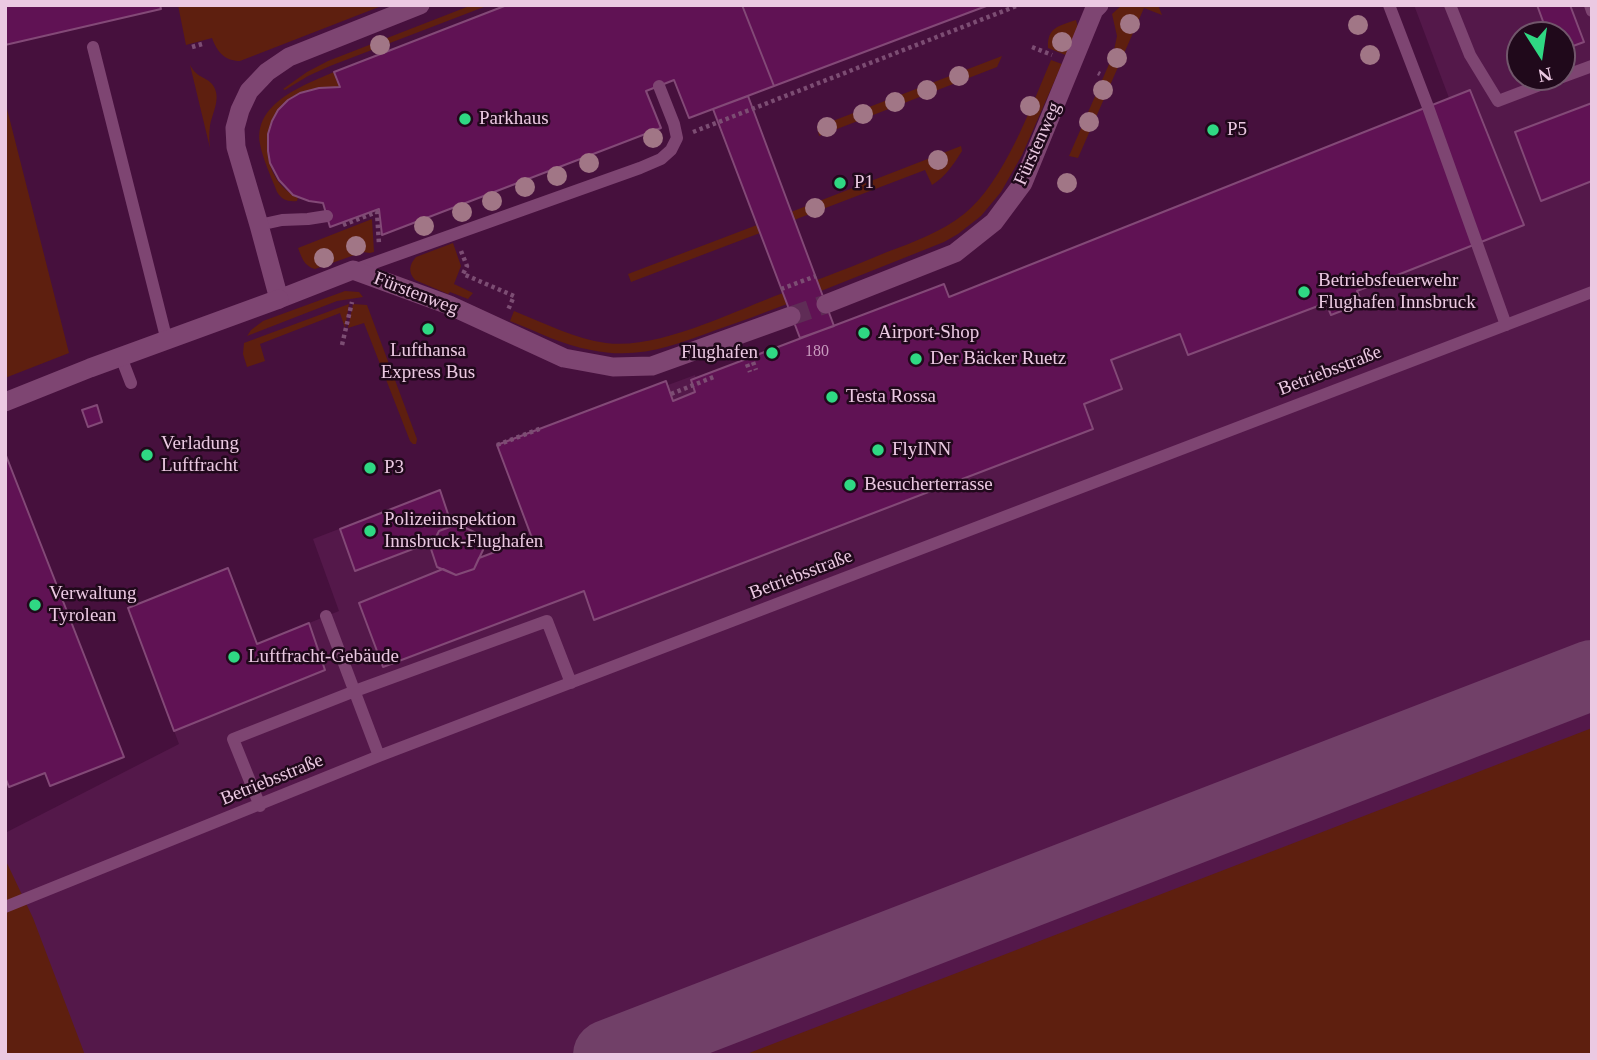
<!DOCTYPE html>
<meta charset="utf-8">
<style>
body{margin:0}
#map{position:relative;width:1597px;height:1060px;overflow:hidden;background:#46103d;font-family:Georgia,serif}
canvas{display:block}
.frame{position:absolute;inset:0;border:7px solid #ebc9e2;pointer-events:none}
.north{position:absolute;left:1506px;top:21px;width:70px;height:70px;box-sizing:border-box;background:#20091b;border:2px solid #71566b;border-radius:50%;rotate:168deg;font-size:19px;font-weight:700;line-height:28px;text-align:center;color:#ebc9e2}
.north::after{content:'';display:block;margin:auto;width:24px;height:32px;background:#2fd883;clip-path:polygon(50% 0,100% 100%,50% 72%,0 100%)}
</style>
<div id="map">
<canvas width="1597" height="1060"></canvas>
<div class="frame"></div>
<div class="north">N</div>
</div>
<script>
const ctx = document.querySelector('canvas').getContext('2d');
ctx.lineJoin = 'round';
function fill(path, color) { ctx.fillStyle = color; ctx.fill(path, 'evenodd'); }
function trace(path, color, width, dash) { ctx.strokeStyle = color; ctx.lineWidth = width; ctx.lineCap = dash ? 'butt' : 'round'; ctx.setLineDash(dash || []); ctx.stroke(path); }
function drawText(font, color, halo, rows, align = 'center') {
  ctx.font = font + ' Georgia,serif'; ctx.lineWidth = 5; ctx.setLineDash([]); ctx.textBaseline = 'middle'; ctx.strokeStyle = halo; ctx.fillStyle = color; for (const [text, x, y, turn = 0] of rows) {
    ctx.save(); ctx.translate(x, y); ctx.rotate((+turn || 0) * Math.PI / 180); ctx.textAlign = isNaN(turn) ? turn : align; if (halo) ctx.strokeText(text, 0, 0); ctx.fillText(text, 0, 0); ctx.restore();
  }
}
const built = new Path2D(`
 M1414,5H1592V1055H5V833L179,744L128,608L228,568L257,644L339,611L313,539L440,490L452,525L458,524L476,533L483,550L480,557L531,538L497,445L666,381L668,385L695,375L696,378L944,284L949,297L1449,98ZM1520,35H1562V77H1520Z`);
const green = new Path2D(`
 M178,5H384L240,61C225,61 217,52 212,38L186,45Z
 M472,5H489L330,66L308,76L285,90L283,89L307,72L328,61Z
 M1122,5H1158L1162,15L1144,8L1078,158L1069,156L1113,55L1117,36L1112,14Z
 M1076,20L1078,28L1068,56L1048,48C1047,27 1059,26 1076,20Z
 M1002,56L997,67L819,136L817,127Z
 M1051,60L1062,64L1022,155L1001,192L981,216L958,234L944,242L821,291L817,280C840,271 864,262 887,252C914,242 941,232 964,214C1003,184 1032,105 1051,60Z
 M190,65C198,80 208,76 214,87C221,99 212,114 210,126C209,133 209,141 210,148Z
 M334,72L340,87C322,88 303,89 288,100C258,124 261,182 298,197L297,201C288,202 282,200 277,192C271,176 263,160 260,144C253,103 304,85 334,72Z
 M5,101L69,353L5,378Z
 M961,146L962,151C954,164 945,177 932,185L925,170L794,220L791,212Z
 M372,219L374,252L370,253L363,252L315,269C304,266 302,258 298,248Z
 M757,225L760,233L631,282L628,274Z
 M453,243L461,266L454,284L473,293L468,299L450,292L448,294L415,280C408,272 409,265 416,257Z
 M345,291L359,292L363,297L337,301L247,336L251,330L263,321Z
 M783,293L787,304C763,313 740,322 716,330C673,346 637,360 591,350C562,345 536,331 510,321L514,311C544,323 575,339 606,343C659,350 734,311 783,293Z
 M349,304L345,328L340,313L260,344L265,361L247,367L243,354L244,343Z
 M353,304L367,305L417,439L416,444H413L410,441L364,323L348,328Z
 M1592,728V1055H744Z
 M5,859L33,918L85,1055H5Z`);
const taxiway = new Path2D(`
 M608,1055L1592,675`);
const building = new Path2D(`
 M5,5H160L161,9L5,45Z
 M507,5H742L774,86L689,118L674,80L646,91L661,128L382,235L379,209L330,227L323,203L309,201L293,195L279,180L270,163L268,151V134L272,121L278,110L288,100L300,93L319,88L340,87L334,72Z
 M742,5H989L774,86Z
 M1537,5H1570L1584,42L1562,50V35H1548Z
 M1470,90L1524,225L1357,291L1362,303L1331,315L1326,303L1188,355L1180,334L1111,360L1122,389L1084,404L1093,429L594,620L584,591L383,667L359,603L443,569L456,575L474,569L479,558L532,538L497,445L666,381L673,401L695,392L691,380L696,378L944,284L949,297Z
 M748,96L834,326L800,338L713,109Z
 M1592,103V181L1541,201L1515,132Z
 M97,405L102,422L88,427L82,410Z
 M5,453L124,757L50,786L45,773L9,787L5,777Z
 M440,490L452,526L439,531L434,541L355,571L340,529Z
 M458,524L476,533L483,550L474,569L456,575L437,567L431,549L439,531Z
 M228,568L257,644L309,623L325,670L174,731L128,608Z`);
const minorTunnel = new Path2D(`
 M791,316L826,304`);
const path = new Path2D(`
 M192,47L202,44
 M1032,47L1052,55
 M1098,73L1100,74
 M693,132L1019,5
 M343,225L377,212L379,244
 M461,251L467,266L463,274L514,296L508,310
 M781,289L816,276
 M342,345L352,302
 M753,362L756,370
 M747,364L750,372
 M671,394L716,376
 M497,445L542,428`);
const service = new Path2D(`
 M1389,5L1428,107L1506,325
 M1450,5L1470,55L1498,101L1561,77
 M1590,5L1592,11
 M93,47L167,341
 M1562,77L1592,66
 M259,225L282,220L308,219L327,216
 M354,270L640,168L661,159L671,150L677,138L674,124L659,86
 M121,357L131,383
 M326,616L379,756
 M260,806L233,739L355,691L547,621L571,683
 M5,907L379,756L1592,292`);
const minor = new Path2D(`
 M420,5L289,57L267,72L249,91L240,110L235,128L236,147L259,225L279,299L353,270L449,305L564,358L613,367L652,366L791,316
 M826,304L955,253L994,222L1023,183L1094,10L1099,5`);
const tertiary = new Path2D(`
 M5,402L90,368L279,299`);
const trees = [
 [1130,24],
 [1358,25],
 [1062,42],
 [380,45],
 [1370,55],
 [1117,58],
 [959,76],
 [927,90],
 [1103,90],
 [895,102],
 [1030,106],
 [863,114],
 [1089,122],
 [827,127],
 [653,138],
 [938,160],
 [589,163],
 [557,176],
 [1067,183],
 [525,187],
 [492,201],
 [815,208],
 [462,212],
 [424,226],
 [356,246],
 [324,258]
];
const markers = [
 [465,119,7,"#2fd883"],
 [1213,130,7,"#2fd883"],
 [840,183,7,"#2fd883"],
 [1304,292,7,"#2fd883"],
 [428,329,7,"#2fd883"],
 [864,333,7,"#2fd883"],
 [772,353,7,"#2fd883"],
 [916,359,7,"#2fd883"],
 [832,397,7,"#2fd883"],
 [878,450,7,"#2fd883"],
 [147,455,7,"#2fd883"],
 [370,468,7,"#2fd883"],
 [850,485,7,"#2fd883"],
 [370,531,7,"#2fd883"],
 [35,605,7,"#2fd883"],
 [234,657,7,"#2fd883"]
];
const numberNames = [
 ["180",817,352]
];
const poiNames = [
 ["Parkhaus",479,119],
 ["P5",1227,130],
 ["P1",854,183],
 ["Betriebsfeuerwehr",1318,281],
 ["Flughafen Innsbruck",1318,303],
 ["Airport-Shop",878,333],
 ["Lufthansa",428,351,"center"],
 ["Express Bus",428,373,"center"],
 ["Flughafen",758,353,"right"],
 ["Der Bäcker Ruetz",930,359],
 ["Testa Rossa",846,397],
 ["Verladung",161,444],
 ["Luftfracht",161,466],
 ["FlyINN",892,450],
 ["P3",384,468],
 ["Besucherterrasse",864,485],
 ["Polizeiinspektion",384,520],
 ["Innsbruck-Flughafen",384,542],
 ["Verwaltung",49,594],
 ["Tyrolean",49,616],
 ["Luftfracht-Gebäude",248,657]
];
const streetNames = [
 ["Fürstenweg",1038,144,-66],
 ["Fürstenweg",416,294,21],
 ["Betriebsstraße",1330,371,-21],
 ["Betriebsstraße",801,575,-21],
 ["Betriebsstraße",272,780,-22]
];
fill(built, '#54184a');
fill(green, '#5e1f0f');
trace(taxiway, '#714068', 70);
fill(building, '#601254');
trace(building, '#834977', 2);
trace(minorTunnel, '#5f2c56', 19, [19, 10]);
trace(path, '#7c4d73', 4.5, [3.5, 3.5]);
trace(service, '#7e4572', 12);
trace(minor, '#7e4572', 19);
trace(tertiary, '#7e4572', 19);
ctx.fillStyle = '#a17686';
for (const [x, y] of trees) { ctx.beginPath(); ctx.arc(x, y, 10, 0, 2 * Math.PI); ctx.fill(); }
for (const [x, y, r, color] of markers) { const dot = new Path2D(); dot.arc(x, y, r, 0, 2 * Math.PI); ctx.fillStyle = color; ctx.fill(dot); trace(dot, '#20091b', 2.5); }
drawText('16px', '#c89bbe', null, numberNames);
drawText('19px', '#ebc9e2', '#20091b', poiNames, 'left');
drawText('19px', '#ebc9e2', '#20091b', streetNames);
</script>
